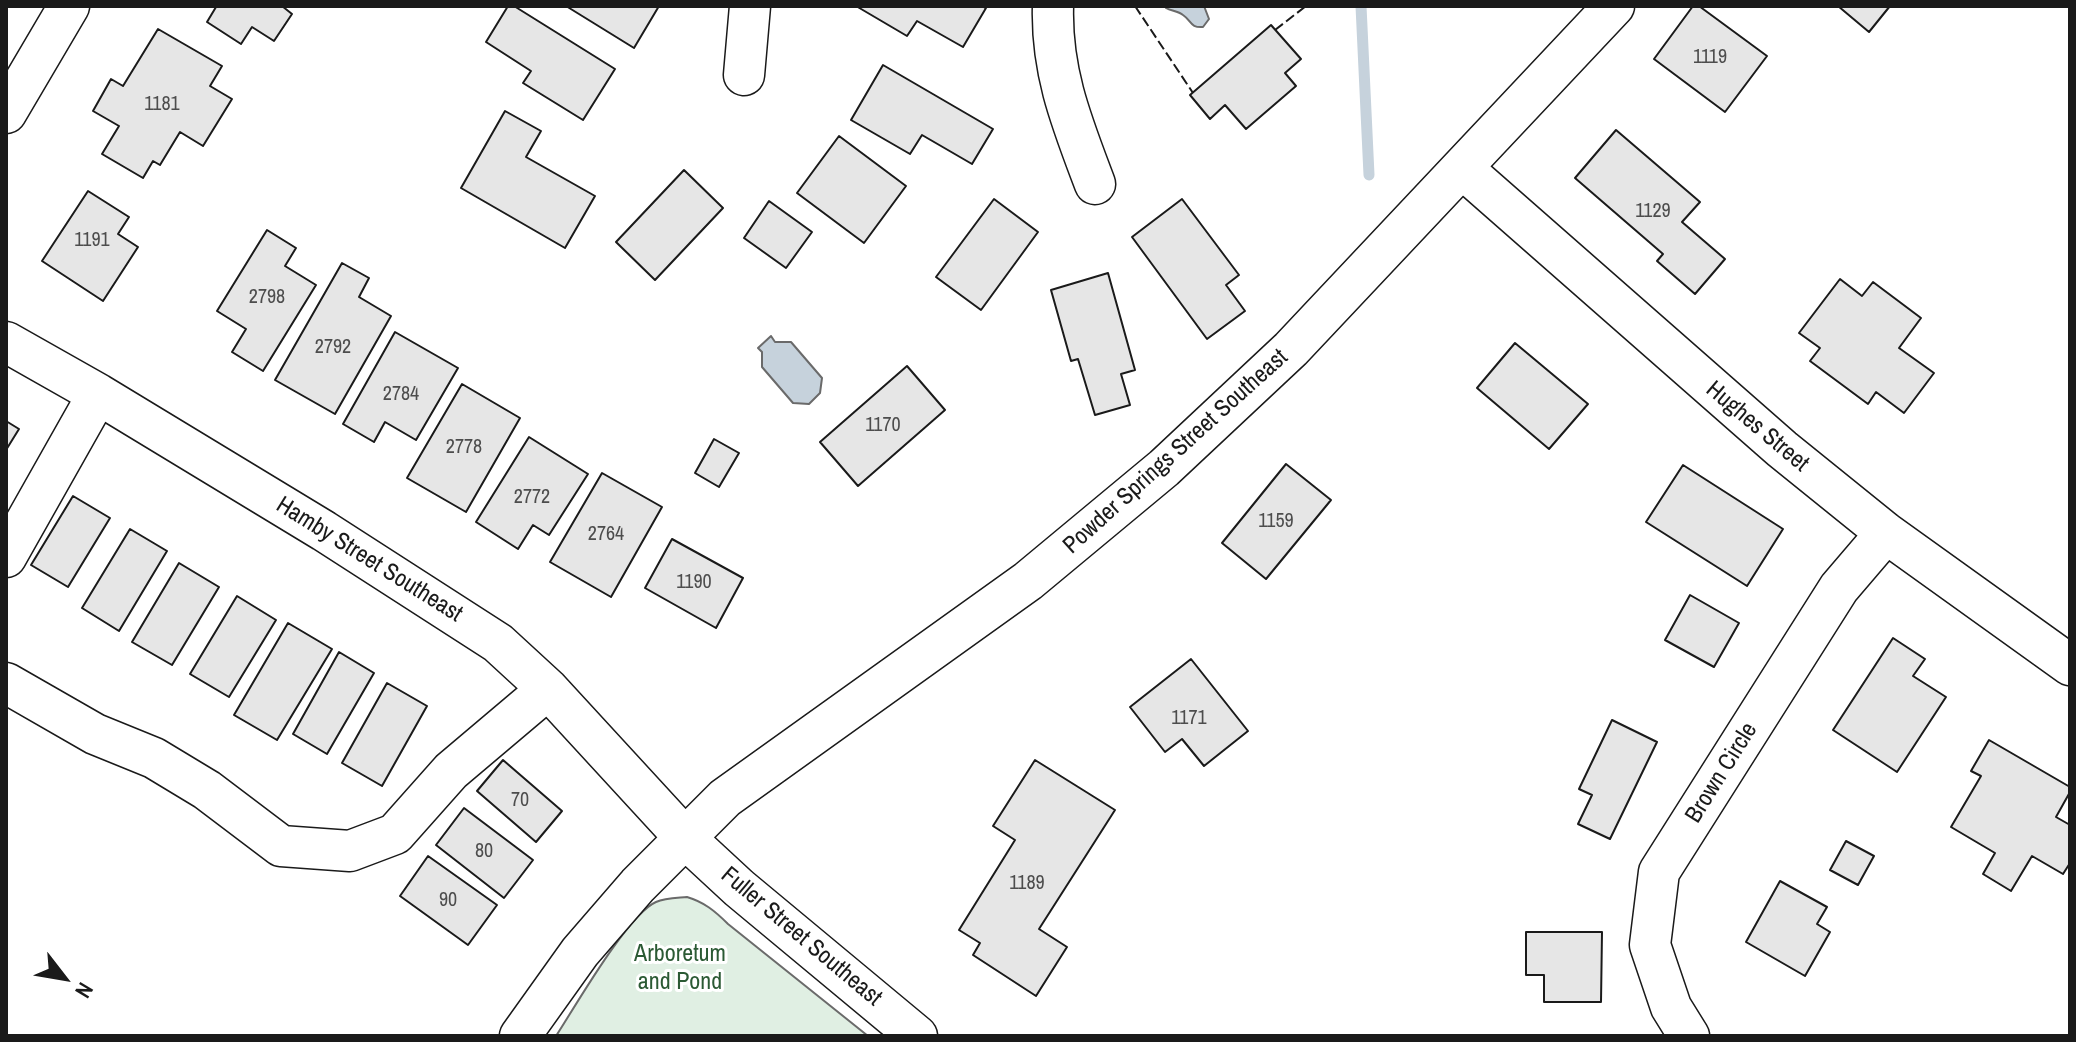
<!DOCTYPE html>
<style>
body{margin:0}
#map{position:relative;width:2076px;height:1042px;overflow:hidden;background:#fff;font-family:"Archivo Narrow",sans-serif}
canvas{display:block}
.frame{position:absolute;inset:0;border:8px solid #1a1a1a;pointer-events:none}
.north{position:absolute;left:24px;top:938px;width:80px;height:80px;-webkit-text-stroke:6px #fff;paint-order:stroke;rotate:121deg;font-size:22px;font-weight:700;line-height:32px;text-align:center;color:#1a1a1a}
.north::after{content:'';display:block;margin:auto;width:28px;height:36px;background:#1a1a1a;clip-path:polygon(50% 0,100% 100%,50% 72%,0 100%)}
</style>
<div id="map">
<canvas width="2076" height="1042"></canvas>
<div class="frame"></div>
<div class="north">N</div>
</div>
<script>
const ctx = document.querySelector('canvas').getContext('2d');
ctx.lineJoin = 'round';
function fill(path, color) { ctx.fillStyle = color; ctx.fill(path, 'evenodd'); }
function trace(path, color, width, dash) { ctx.strokeStyle = color; ctx.lineWidth = width; ctx.lineCap = dash ? 'butt' : 'round'; ctx.setLineDash(dash || []); ctx.stroke(path); }
function drawText(font, color, halo, rows, align = 'center') {
  ctx.font = font + ' "Archivo Narrow",sans-serif'; ctx.lineWidth = 6; ctx.setLineDash([]); ctx.textBaseline = 'middle'; ctx.strokeStyle = halo; ctx.fillStyle = color; for (const [text, x, y, turn = 0] of rows) {
    ctx.save(); ctx.translate(x, y); ctx.rotate((+turn || 0) * Math.PI / 180); ctx.textAlign = isNaN(turn) ? turn : align; if (halo) ctx.strokeText(text, 0, 0); ctx.fillText(text, 0, 0); ctx.restore();
  }
}
const green = new Path2D(`
 M687,897C704,902 715,911 728,924L868,1036H556C575,1007 628,914 656,902C665,898 677,898 687,897Z`);
const water = new Path2D(`
 M1165,6H1204L1209,19L1203,27C1190,28 1192,21 1183,15C1178,11 1171,11 1166,8Z
 M771,336L775,342H791L822,378L820,393L809,404L793,403L762,367V352L758,348Z`);
const stream = new Path2D(`
 M1361,6L1369,175`);
const building = new Path2D(`
 M215,6H282L292,14L274,41L252,27L241,44L207,22L216,7Z
 M508,6H514L615,69L583,120L523,83L531,71L486,42Z
 M566,6H659L634,48Z
 M856,6H982L986,8L963,47L917,21L907,36Z
 M1693,6H1699L1767,56L1725,112L1654,59Z
 M1838,6H1890L1869,32Z
 M1271,25L1301,59L1285,73L1296,86L1246,129L1225,105L1210,119L1190,95Z
 M158,29L222,66L210,86L232,99L203,146L180,132L160,165L153,161L143,178L102,154L119,126L93,111L111,79L123,86Z
 M883,65L993,129L972,164L922,135L910,154L851,120Z
 M505,111L541,131L526,157L595,196L565,248L461,188Z
 M1616,130L1700,202L1682,222L1725,259L1695,294L1657,261L1663,254L1575,178Z
 M839,136L906,186L864,243L797,193Z
 M684,170L723,208L655,280L616,242Z
 M88,191L129,217L118,234L138,247L103,301L42,261Z
 M994,199L1038,232L981,310L936,277Z
 M1182,199L1239,275L1226,285L1245,311L1207,339L1132,237Z
 M769,201L812,232L786,268L744,238Z
 M267,230L296,248L285,266L316,285L263,371L232,352L246,329L217,311Z
 M342,263L369,278L359,297L391,316L335,414L275,380Z
 M1108,273L1135,370L1121,374L1130,405L1095,415L1078,359L1071,361L1051,290Z
 M1840,279L1862,296L1873,282L1921,318L1899,348L1934,373L1904,413L1876,392L1868,404L1810,361L1820,348L1799,333Z
 M395,332L458,368L416,440L385,422L374,442L343,424Z
 M1515,343L1588,404L1549,449L1477,388Z
 M907,366L945,410L858,486L820,442Z
 M462,384L520,418L466,512L407,478Z
 M6,421L19,429L6,450Z
 M529,437L588,474L549,535L533,525L518,549L476,522Z
 M714,439L739,453L719,487L695,473Z
 M1286,464L1331,500L1266,579L1222,543Z
 M1683,465L1783,529L1747,586L1646,522Z
 M602,473L662,507L611,597L550,562Z
 M73,496L110,518L68,587L31,565Z
 M130,529L167,551L119,631L82,608Z
 M672,539L743,578L716,628L645,588Z
 M179,563L219,587L172,665L132,642Z
 M1690,595L1739,623L1714,667L1665,640Z
 M237,596L276,620L229,697L190,674Z
 M288,623L332,649L277,740L234,715Z
 M1893,638L1925,659L1913,676L1946,697L1897,772L1833,730Z
 M339,652L374,673L327,754L293,734Z
 M1191,659L1248,731L1204,766L1182,739L1165,752L1130,707Z
 M387,683L427,706L382,786L342,763Z
 M1612,720L1657,742L1610,839L1578,824L1592,795L1579,789Z
 M1989,740L2070,787V792L2056,817L2070,825V863L2063,874L2032,856L2011,891L1983,874L1995,853L1951,827L1981,776L1971,771Z
 M503,760L562,811L536,842L477,791Z
 M1035,760L1115,810L1039,929L1067,947L1036,996L973,955L980,943L959,930L1015,840L993,826Z
 M464,808L533,860L504,898L436,845Z
 M1846,841L1874,856L1858,885L1830,870Z
 M428,856L497,905L468,945L400,896Z
 M1780,881L1827,907L1817,924L1830,932L1805,976L1746,942Z
 M1526,932H1602L1601,1002H1544V975H1526Z`);
const minor = new Path2D(`
 M1053,6C1051,72 1072,123 1095,184
 M744,75L750,6
 M6,113L69,6
 M1462,168L1782,449L1886,533L2070,665
 M6,342L98,394L324,531L498,643L548,689L685,838L739,888L917,1036
 M6,557L98,394
 M6,683L95,734L154,758L207,790L281,846L350,851L395,834L451,771L548,689
 M520,1036L580,952L638,885L725,798L1028,581L1164,468L1291,349L1614,6
 M1689,1036L1671,1007L1650,945L1659,872L1839,588L1886,533`);
const fence = new Path2D(`
 M1135,6L1193,93
 M1275,30L1306,6`);
const numberNames = [
 ["1119",1710,58],
 ["1181",162,105],
 ["1129",1653,212],
 ["1191",92,241],
 ["2798",267,298],
 ["2792",333,348],
 ["2784",401,395],
 ["1170",883,426],
 ["2778",464,448],
 ["2772",532,498],
 ["1159",1276,522],
 ["2764",606,535],
 ["1190",694,583],
 ["1171",1189,719],
 ["70",520,801],
 ["80",484,852],
 ["1189",1027,884],
 ["90",448,901]
];
const streetNames = [
 ["Hughes Street",1757,427,40],
 ["Powder Springs Street Southeast",1176,452,-42],
 ["Hamby Street Southeast",369,560,32],
 ["Brown Circle",1722,773,-58],
 ["Fuller Street Southeast",801,937,40]
];
const parkNames = [
 ["Arboretum",680,955],
 ["and Pond",680,983]
];
fill(green, '#e0efe3');
trace(green, '#6a6a6a', 2);
fill(water, '#c6d2dc');
trace(water, '#6a6a6a', 2);
trace(stream, '#c6d2dc', 11);
fill(building, '#e6e6e6');
trace(building, '#1a1a1a', 2);
trace(minor, '#1a1a1a', 43);
trace(minor, '#fff', 40);
trace(fence, '#1a1a1a', 2, [10, 4]);
drawText('20px', '#4d4d4d', null, numberNames);
drawText('24px', '#1a1a1a', '#fff', streetNames);
drawText('24px', '#2b5a34', '#fff', parkNames);
</script>
